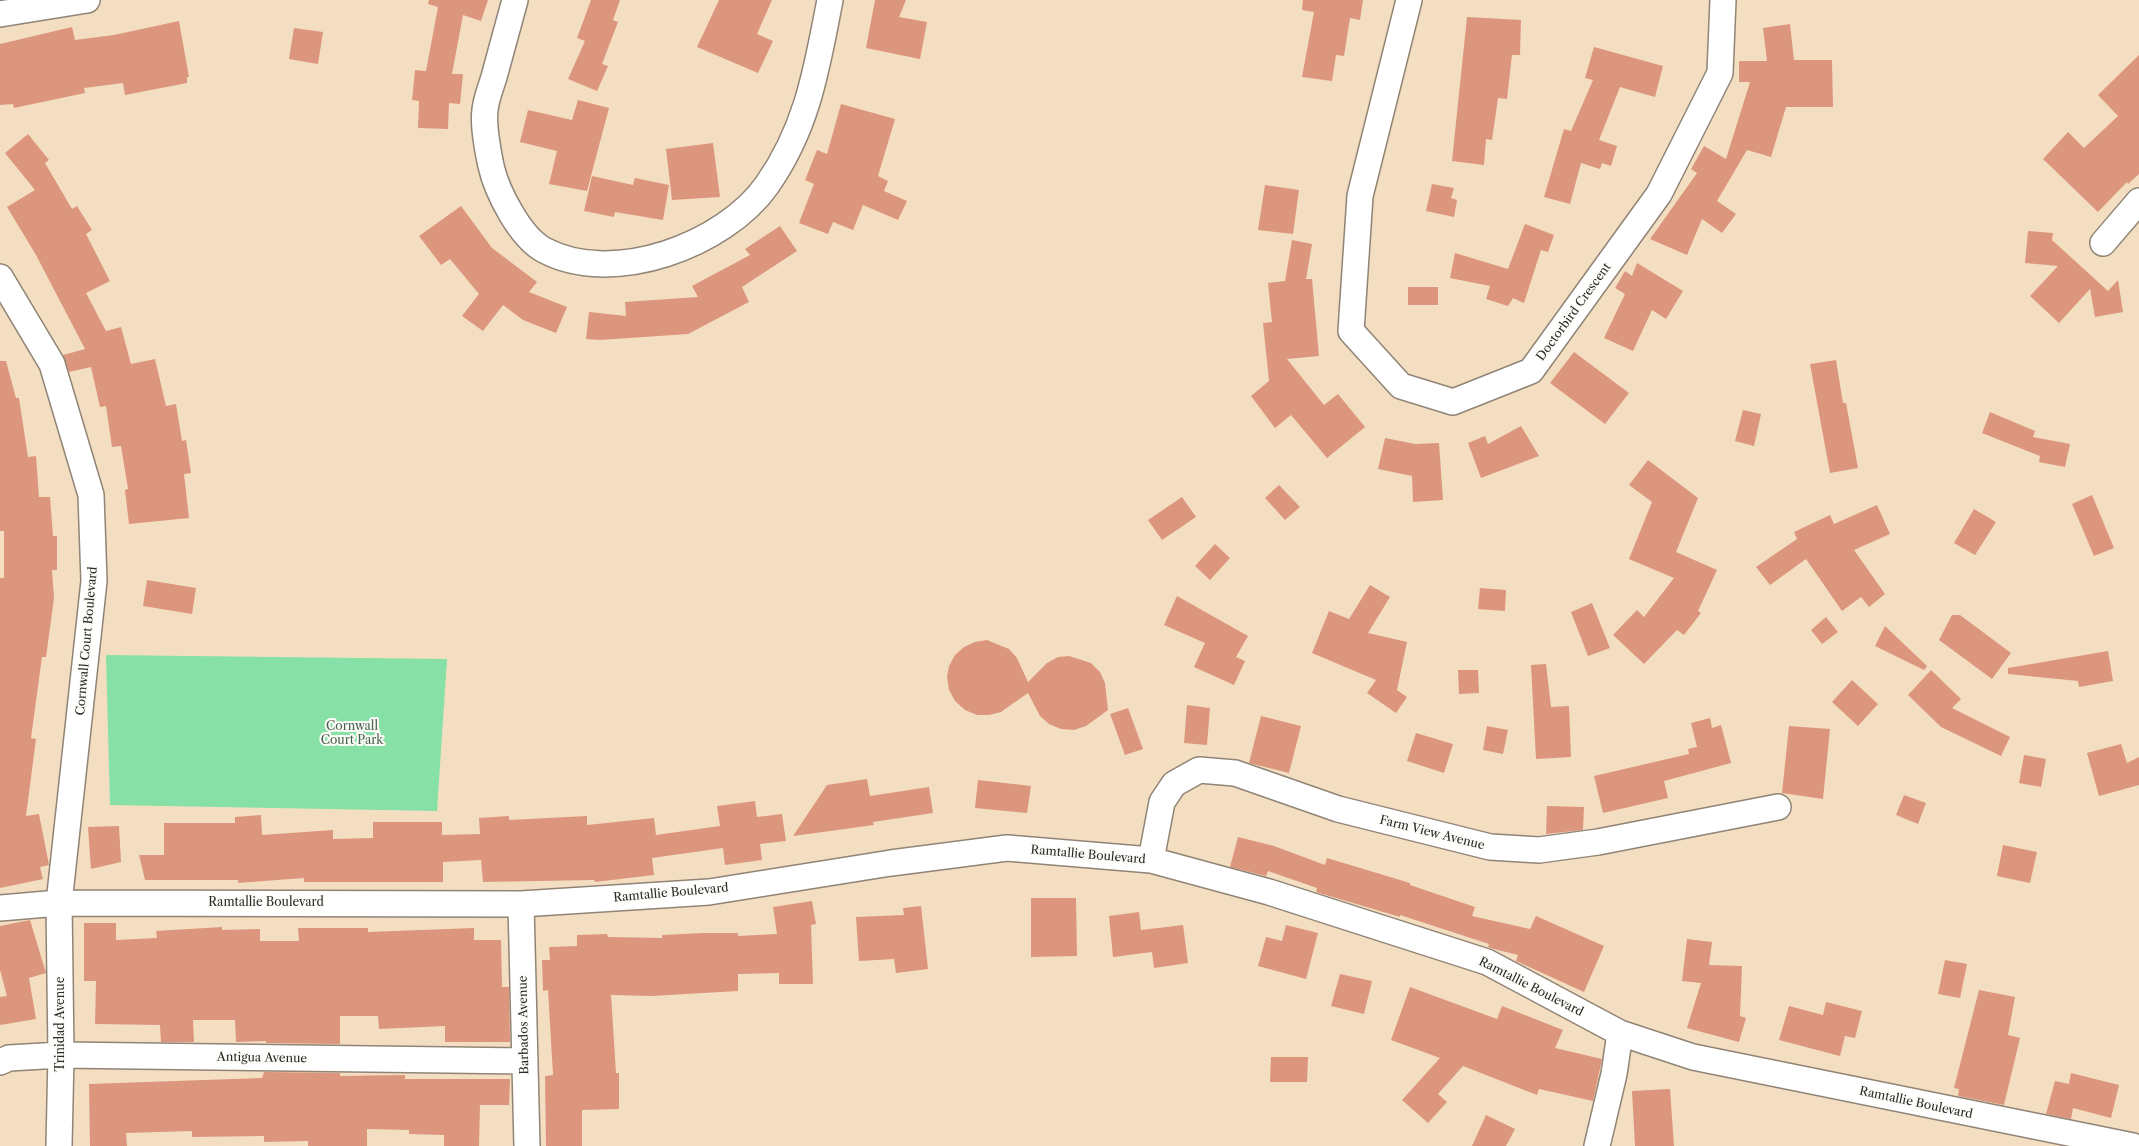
<!DOCTYPE html>
<style>
body{margin:0}
canvas{display:block;background:#f4dec1}
</style>
<canvas width="2139" height="1146"></canvas>
<script>
const ctx = document.querySelector('canvas').getContext('2d');
ctx.lineJoin = 'round';
function fill(path, color) { ctx.fillStyle = color; ctx.fill(path, 'evenodd'); }
function trace(path, color, width, dash) { ctx.strokeStyle = color; ctx.lineWidth = width; ctx.lineCap = dash ? 'butt' : 'round'; ctx.setLineDash(dash || []); ctx.stroke(path); }
function drawText(font, color, halo, rows, align = 'center') {
  ctx.font = font + ' "Libre Caslon Text",serif'; ctx.lineWidth = 4; ctx.setLineDash([]); ctx.textBaseline = 'middle'; ctx.strokeStyle = halo; ctx.fillStyle = color; for (const [text, x, y, turn = 0] of rows) {
    ctx.save(); ctx.translate(x, y); ctx.rotate((+turn || 0) * Math.PI / 180); ctx.textAlign = isNaN(turn) ? turn : align; if (halo) ctx.strokeText(text, 0, 0); ctx.fillText(text, 0, 0); ctx.restore();
  }
}
const green = new Path2D(`
 M106,655L447,659L437,811L110,805Z`);
const building = new Path2D(`
 M429,0H488L481,21L463,15L452,74H463L460,104L449,103L448,129L418,128L419,101L412,100L415,70L426,71L438,7L428,4Z
 M591,0H620L613,20L618,22L602,64L608,66L597,91L568,79L585,41L577,38Z
 M719,0H772L757,34L773,41L758,73L697,47Z
 M875,0H906L899,17L927,22L920,59L866,48Z
 M1303,0H1363L1360,20L1350,18L1344,56L1336,55L1332,81L1302,77L1314,12L1302,10Z
 M1467,17L1521,20L1520,55H1512L1507,99L1498,98L1492,140L1486,139L1484,165L1452,161Z
 M179,21L189,77H187V83L125,95L123,83L84,88L85,93L14,108L13,104L0,105V44L72,27L75,40L114,35Z
 M1790,24L1794,60H1832L1833,107H1786L1771,157L1747,150L1717,201L1736,214L1722,233L1702,219L1687,255L1650,239L1697,173L1691,169L1704,146L1726,159L1750,82H1739V61H1767L1763,28Z
 M294,28L323,32L318,64L289,59Z
 M1594,47L1663,66L1655,97L1620,87L1599,140L1617,146L1611,166L1602,163L1600,169L1581,163L1570,204L1544,197L1564,129L1571,131L1593,80L1585,78Z
 M2139,55V174L2128,184L2127,182L2098,212L2043,159L2068,132L2084,148L2118,116L2098,95Z
 M578,100L609,108L587,191L549,184L557,151L520,142L528,110L572,120Z
 M841,104L895,119L878,176L888,181L884,191L907,201L898,220L863,205L853,230L833,222L828,234L799,223L814,184L805,180L817,150L827,154Z
 M28,134L49,160L45,163L72,209L77,206L92,230L86,234L110,281L86,293L106,331L121,327L131,364L155,359L166,406L176,404L182,441L186,440L191,473L184,474L189,518L129,524L125,490L128,489L121,446L112,447L106,406L100,407L91,367L69,372L63,355L85,349L36,255L7,207L35,190L5,153Z
 M713,143L720,197L672,200L666,149Z
 M592,176L633,185L635,178L669,185L663,220L615,212L614,217L584,211Z
 M1432,184L1454,188L1451,198L1457,200L1454,217L1426,211Z
 M1265,185L1299,190L1293,234L1258,230Z
 M461,206L492,248L537,282L529,292L567,307L556,333L523,320L503,305L483,331L462,316L479,294L450,259L441,265L419,236Z
 M1525,224L1554,235L1548,252L1541,250L1524,303L1513,298L1508,306L1486,299L1490,286L1450,278L1455,253L1508,269Z
 M780,226L797,251L742,287L749,302L688,334L600,340L586,339L589,312L626,316L625,302L698,297L692,286L750,255L745,249Z
 M2028,231L2053,233L2052,240L2108,291L2118,280L2123,312L2095,317L2090,289L2059,323L2030,296L2058,266L2025,263Z
 M1292,240L1312,244L1306,279H1312L1319,356L1287,359L1324,405L1338,394L1365,427L1327,458L1291,415L1275,428L1251,396L1269,381L1263,323L1272,322L1268,283L1285,281Z
 M1637,263L1683,291L1666,319L1652,310L1633,351L1604,338L1625,294L1615,288L1625,271L1632,276Z
 M1408,287H1438V305H1408Z
 M1574,352L1629,393L1605,424L1550,383Z
 M1836,360L1843,403H1846L1858,468L1830,473L1810,364Z
 M0,361H6L16,398H19L28,457L36,456L39,497H50L53,536H57V570H52L54,598L46,657H42L31,738L36,739L26,816L39,814L49,865L40,867L43,879L0,888V578H4V531H0Z
 M1743,410L1761,414L1754,446L1735,441Z
 M1990,412L2035,431L2033,437L2070,444L2065,467L2039,462L2040,456L1982,433Z
 M1521,426L1539,456L1481,478L1468,443L1485,436L1488,444Z
 M1385,438L1415,444L1439,443L1443,500L1413,502L1412,476L1378,469Z
 M1648,460L1698,498L1676,552L1717,570L1698,611L1701,613L1684,635L1677,630L1644,664L1613,635L1637,610L1644,617L1674,578L1629,559L1652,502L1629,485Z
 M1279,485L1300,507L1285,520L1265,498Z
 M2092,495L2114,548L2094,556L2072,504Z
 M1182,497L1196,517L1162,540L1148,520Z
 M1877,505L1890,534L1854,550L1885,594L1869,607L1861,597L1842,611L1806,559L1770,585L1756,567L1797,539L1794,532L1830,515L1834,524Z
 M1974,509L1996,522L1975,555L1954,543Z
 M1215,544L1230,558L1210,580L1195,566Z
 M147,580L196,588L192,614L143,606Z
 M1370,585L1390,597L1368,633L1407,642L1397,690L1407,697L1396,713L1367,693L1376,680L1312,653L1329,611L1349,619Z
 M1480,588L1506,590L1505,611L1478,609Z
 M1177,596L1248,636L1236,657L1245,661L1234,685L1194,667L1205,643L1164,625Z
 M1592,603L1610,648L1588,656L1571,612Z
 M1952,615H1960L2011,653L1992,679L1939,640Z
 M1826,617L1838,632L1822,644L1811,630Z
 M1885,626L1927,666L1924,670L1875,646Z
 M987,640L1009,649L1017,658L1028,682L1047,663L1058,657L1069,656L1091,663L1100,672L1105,683L1108,710L1086,726L1074,730L1061,729L1049,724L1040,716L1028,693L1001,712L989,715H977L965,710L955,701L949,690L947,677L949,666L955,655L964,647L975,642Z
 M2108,651L2113,681L2079,687L2078,681L2008,674V668Z
 M1546,664L1551,707L1569,706L1571,757L1536,759L1531,665Z
 M1458,670H1478L1479,693L1459,694Z
 M1931,670L1961,699L1952,708L2010,737L2001,756L1941,727L1908,695Z
 M1852,680L1878,704L1858,726L1832,702Z
 M1187,705L1210,708L1207,745L1184,743Z
 M1128,708L1143,749L1125,755L1110,714Z
 M1261,716L1301,726L1289,773L1249,763Z
 M1710,718L1712,728L1721,725L1731,763L1664,781L1668,798L1603,813L1594,776L1689,754L1688,749L1697,747L1691,723Z
 M1487,726L1508,730L1503,754L1483,750Z
 M1789,726L1830,729L1823,799L1782,793Z
 M1416,733L1453,744L1444,773L1407,761Z
 M2121,744L2127,763L2139,757V785L2099,796L2087,753Z
 M2024,755L2046,759L2041,787L2019,783Z
 M867,779L870,796L929,787L933,813L873,822L874,825L793,836L827,785Z
 M978,780L1031,786L1027,813L975,808Z
 M1904,795L1926,803L1918,824L1896,815Z
 M755,801L757,817L782,814L786,841L760,844L762,860L725,865L723,848L652,858L654,875L595,882L594,880L483,882L481,860L443,862V882H304V878L238,883V880H145L139,855H164V823H235V817L261,815L262,835L333,830V839L373,838V822H442V835L480,834L479,818L509,816V820L587,816V825L654,818L656,835L720,826L717,806Z
 M1547,806L1584,807L1583,830L1546,834Z
 M119,826L121,862L91,869L88,827Z
 M1238,837L1274,846L1325,865L1327,858L1410,883V885L1475,907L1472,916L1530,929L1536,916L1604,946L1584,992L1516,961L1518,955L1494,949L1488,947L1489,944L1400,915V917L1316,892L1317,888L1268,871L1266,876L1230,867Z
 M2003,845L2037,852L2030,883L1997,876Z
 M1031,898H1076L1077,956L1031,957Z
 M812,901L816,924L811,925L813,984H779V973L738,974V991L652,996L611,995L616,1073H619V1109L582,1110V1146H546L545,1076L553,1075L548,990L543,991L542,960H550L549,947L577,946V935L607,934L608,937L662,938V935L703,933H738V936L777,934L773,907Z
 M921,906L928,969L896,973L894,959L859,961L856,917L904,915L903,908Z
 M1139,912L1141,930L1183,925L1188,963L1154,968L1152,952L1113,957L1109,916Z
 M30,920L46,973L29,978L36,1019L0,1025V997L7,996L0,970V926Z
 M84,923H116V940L157,938L156,931L222,927V930L260,929V941H299L298,928H368V932L474,928V940H501L502,987H509L510,1042H445V1026L379,1029L378,1016H340V1044L266,1043V1041L236,1042L235,1020H193L194,1042H161L160,1025L95,1024L96,981H84Z
 M1286,925L1318,933L1306,979L1258,966L1266,937L1282,941Z
 M1687,939L1712,942L1709,965L1742,966L1740,1016L1746,1018L1739,1042L1687,1028L1701,983L1682,981Z
 M1945,960L1967,964L1960,998L1938,994Z
 M1340,974L1372,981L1364,1014L1331,1006Z
 M1410,987L1497,1019L1502,1006L1563,1030L1555,1048L1602,1059L1593,1101L1539,1089L1537,1095L1463,1066L1438,1094L1447,1102L1428,1123L1402,1100L1440,1058L1391,1040Z
 M1979,990L2015,997L2008,1035L2020,1038L2004,1105L1958,1096L1959,1089L1954,1088Z
 M1826,1002L1862,1011L1855,1038L1845,1036L1840,1056L1779,1040L1789,1006L1823,1015Z
 M1271,1057H1308L1307,1082H1270Z
 M264,1072L340,1073V1076L405,1075V1079H510L509,1105H480L479,1146H444V1135L409,1134V1130L367,1129V1146H308V1141L264,1142V1136L192,1137V1131L126,1133L127,1146H90L89,1084L262,1078Z
 M2071,1073L2119,1085L2111,1118L2073,1108L2071,1119L2046,1114L2055,1081L2069,1084Z
 M1670,1089L1674,1146H1635L1632,1091Z
 M1486,1115L1515,1129L1506,1146H1472Z`);
const minor = new Path2D(`
 M515,0C508,26 501,51 494,77C491,87 486,99 485,110C483,123 488,152 491,166C497,192 520,237 544,250C613,287 725,245 767,185C808,127 817,67 830,0
 M1409,0L1360,196L1351,331L1401,386L1453,402L1531,371L1659,194L1720,73L1723,0
 M0,14L87,0
 M2103,243L2139,201
 M0,277L52,364L91,495L94,581L59,903L61,1055L59,1146
 M1151,860L1162,802L1174,784L1199,770L1235,773L1338,809L1490,847L1539,850L1598,842L1778,807
 M521,904L527,1146
 M0,908L59,903L521,904L709,892L891,863L1007,848L1151,860L1269,892L1487,962L1620,1033L1693,1057L2133,1146
 M0,1062L9,1058L61,1055L525,1061
 M1597,1146L1614,1074L1620,1033`);
const streetNames = [
 ["Doctorbird Crescent",1574,312,-54],
 ["Cornwall Court Boulevard",87,641,-85],
 ["Farm View Avenue",1432,833,14],
 ["Ramtallie Boulevard",1088,855,5],
 ["Ramtallie Boulevard",671,893,-5],
 ["Ramtallie Boulevard",266,903],
 ["Ramtallie Boulevard",1531,987,27],
 ["Trinidad Avenue",61,1024,-90],
 ["Barbados Avenue",524,1025,-91],
 ["Antigua Avenue",262,1058,1],
 ["Ramtallie Boulevard",1916,1103,12]
];
const parkNames = [
 ["Cornwall",352,727],
 ["Court Park",352,741]
];
fill(green, '#87e1a7');
fill(building, '#dc967d');
trace(minor, '#908476', 28);
trace(minor, '#fff', 25);
drawText('12px', '#2b2b2b', '#fdfcf7', streetNames);
drawText('12px', '#476250', '#fdfcf7', parkNames);
</script>
